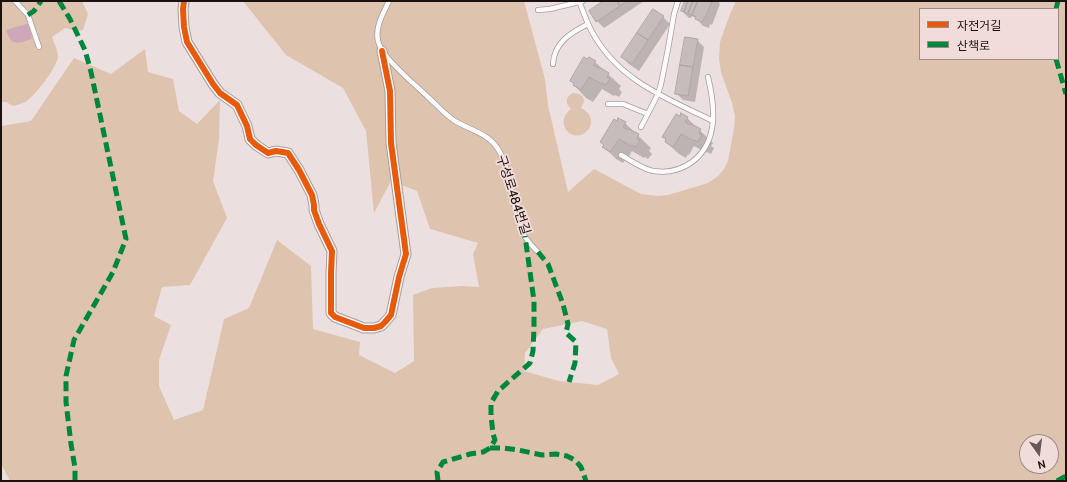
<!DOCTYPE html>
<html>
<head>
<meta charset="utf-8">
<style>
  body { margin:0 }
  #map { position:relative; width:1067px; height:482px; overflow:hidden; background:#ebe0df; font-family:Cabin,"Noto Sans KR",sans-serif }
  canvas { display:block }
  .frame { position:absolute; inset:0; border:2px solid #1a1211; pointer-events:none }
  .legend { position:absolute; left:919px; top:8px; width:140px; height:52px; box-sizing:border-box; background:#f1dcd9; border:1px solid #9b8b89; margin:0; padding:5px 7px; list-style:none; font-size:12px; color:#1a1211 }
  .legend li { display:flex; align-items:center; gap:8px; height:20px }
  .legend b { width:20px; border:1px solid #9b8b89 }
  .north { position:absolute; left:1019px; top:434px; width:40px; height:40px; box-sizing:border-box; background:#f1dcd9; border:1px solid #9b8b89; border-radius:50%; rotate:166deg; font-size:11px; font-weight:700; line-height:16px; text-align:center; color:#1a1211 }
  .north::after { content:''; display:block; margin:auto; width:14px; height:18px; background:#635a59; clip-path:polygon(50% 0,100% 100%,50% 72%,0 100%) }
</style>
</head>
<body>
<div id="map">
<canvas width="1067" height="482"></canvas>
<div class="frame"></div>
<ul class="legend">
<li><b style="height:5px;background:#e8590c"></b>자전거길</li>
<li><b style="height:5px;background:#00873e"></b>산책로</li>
</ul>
<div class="north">N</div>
</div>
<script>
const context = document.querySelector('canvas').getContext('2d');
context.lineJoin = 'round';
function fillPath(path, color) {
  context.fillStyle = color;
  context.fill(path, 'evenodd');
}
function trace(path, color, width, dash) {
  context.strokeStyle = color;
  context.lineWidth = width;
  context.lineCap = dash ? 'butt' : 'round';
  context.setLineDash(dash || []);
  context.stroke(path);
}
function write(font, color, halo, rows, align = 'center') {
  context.font = font + ' Cabin,"Noto Sans KR",sans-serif';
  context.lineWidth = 3.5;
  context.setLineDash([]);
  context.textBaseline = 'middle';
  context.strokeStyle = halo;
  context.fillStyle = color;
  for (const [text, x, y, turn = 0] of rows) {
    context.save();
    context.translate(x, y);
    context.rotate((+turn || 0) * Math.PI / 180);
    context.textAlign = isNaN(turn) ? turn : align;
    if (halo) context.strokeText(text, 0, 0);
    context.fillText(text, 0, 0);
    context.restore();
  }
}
const green = new Path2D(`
  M 1,1 L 82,1 L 88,14 L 83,30 L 76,31 L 65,28 L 52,37 C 54,43 58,51 58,57 C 56,69 35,96 25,102 C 21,104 17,105 13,106 L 6,102 L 1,102 Z
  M 243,1 L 524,1 L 545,79 L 548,105 L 568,192 L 594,169 L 641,194 L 657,196 L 668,195 L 708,183 L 718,176 L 724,169 L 728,161 L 734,128 L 735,116 L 732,103 L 721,72 L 719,59 L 720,42 L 730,14 L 736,1 L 1066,1 L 1066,481 L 10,481 L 1,464 L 1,126 L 31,121 L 74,58 L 111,74 L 145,49 L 148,72 L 173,79 L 179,111 L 197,124 L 220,100 L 219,140 L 213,181 L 227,218 L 190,285 L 162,287 L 154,316 L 171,325 L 159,360 L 159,386 L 174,420 L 203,410 L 224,319 L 249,308 L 277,240 L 311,266 L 313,329 L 360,342 L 359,355 L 395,373 L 414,361 L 413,295 L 432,288 L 462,286 L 479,287 L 473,254 L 478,243 L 430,229 L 417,191 L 391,181 L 374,213 L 366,131 L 343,88 L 286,55 ZM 920,9 L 1058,9 L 1058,59 L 920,59 ZM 582,321 L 607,329 L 611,358 L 619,374 L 598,385 L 559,381 L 524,371 L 525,353 L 543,329 ZM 1027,442 L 1051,442 L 1051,466 L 1027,466 Z
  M 573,93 C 580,93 584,96 584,102 L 581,108 C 587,111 592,116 591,123 C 591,126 589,129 587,131 C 574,145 552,124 571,109 C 565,104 565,97 573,93 Z`);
const water = new Path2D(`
  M 26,24 L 29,25 L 32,39 C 26,41 15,46 10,39 C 8,37 7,32 6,30 Z`);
const shadow = new Path2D(`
  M 605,1 L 644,1 L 604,28 L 597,21 Z
  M 686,1 L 720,1 L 719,3 L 720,4 L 712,25 L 710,24 L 709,28 L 703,26 L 696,18 L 692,16 L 691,18 L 689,18 L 682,11 Z
  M 663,17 L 670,24 L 639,71 L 629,64 L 622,57 Z
  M 697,40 L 704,47 L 695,102 L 683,100 L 676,93 Z
  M 595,62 L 621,86 L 619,89 L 622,92 L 619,97 L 615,95 L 614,96 L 602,89 L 593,102 L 586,98 L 574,85 L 575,84 L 571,80 Z
  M 687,118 L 713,143 L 711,146 L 714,148 L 711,154 L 707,152 L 707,153 L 694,146 L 689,155 L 688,154 L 686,158 L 679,154 L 666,142 L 667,140 L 664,137 Z
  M 617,122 L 625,123 L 651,148 L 649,151 L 652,154 L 648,159 L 645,157 L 644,158 L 632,151 L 627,160 L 626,159 L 623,163 L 616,159 L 604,147 Z`);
const building = new Path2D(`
  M 603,1 L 617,1 L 620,6 L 596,22 L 589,11 Z
  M 617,1 L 627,1 L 620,6 Z
  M 685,1 L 688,1 L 684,12 L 681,11 Z
  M 688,1 L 693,1 L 688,14 L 684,12 Z
  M 693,1 L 698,1 L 692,15 L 688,14 Z
  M 698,1 L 712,1 L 705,18 L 704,18 L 702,22 L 695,19 L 696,17 L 692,15 Z
  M 653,9 L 664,16 L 648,40 L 637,33 Z
  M 637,33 L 648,40 L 632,64 L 621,57 Z
  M 685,37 L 698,39 L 693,67 L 680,65 Z
  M 584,57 L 587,59 L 589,57 L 596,61 L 593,65 L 598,68 L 599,67 L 609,73 L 607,77 L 610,79 L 606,85 L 602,83 L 602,84 L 589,77 L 581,90 L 573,85 L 574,83 L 570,81 Z
  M 680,65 L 693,67 L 688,96 L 675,94 Z
  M 681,113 L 688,117 L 685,122 L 690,125 L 691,124 L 701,129 L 699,133 L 702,135 L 698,142 L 694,140 L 694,141 L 681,134 L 673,147 L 665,142 L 666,139 L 662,137 L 676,114 L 680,116 Z
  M 618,118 L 626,122 L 623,127 L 628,130 L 629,129 L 639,134 L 637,139 L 640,140 L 636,147 L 632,145 L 631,146 L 619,139 L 610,152 L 602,147 L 604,145 L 600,142 L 614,119 L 617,121 Z`);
const lane = new Path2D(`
  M 15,1 L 28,15 L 39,47
  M 389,1 C 383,14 375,26 378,41 C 379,45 381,49 383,52 C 396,69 413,83 428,97 C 437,105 445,115 455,121 C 470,130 488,133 498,149 C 514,175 510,208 524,235 C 527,241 533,247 538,252
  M 579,1 C 583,11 586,20 591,30 C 617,80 666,98 713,121
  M 538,10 L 550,9 L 583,1
  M 553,64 C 554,43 570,33 588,24
  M 608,104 L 623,104 L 648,114
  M 641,127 L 658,94 L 661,84 L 668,49 L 674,14 L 678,1
  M 621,155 C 630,160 644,170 654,171 C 667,173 681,170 692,162 C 719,142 715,106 708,77`);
const street = new Path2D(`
  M 184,1 L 183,9 L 184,27 L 187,42 L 213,84 L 220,93 L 237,105 L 247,126 L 250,139 L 256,145 L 268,153 L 276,151 L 288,153 L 299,170 L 312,195 L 314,205 L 314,210 L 319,224 L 332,251 L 331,273 L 331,313 L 335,317 L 364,328 L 374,328 L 381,326 L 385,322 L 391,315 L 399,277 L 406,254 L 391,143 L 390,91 L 382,51`);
const quiet = new Path2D(`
  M 59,1 L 70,19 L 85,50 L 91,72 L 126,239 L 113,272 L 74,340 L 66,376 L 66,402 L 71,444 L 75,468 L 75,481
  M 1056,9 L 1058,1
  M 28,15 L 34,11 L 41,1
  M 1056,59 L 1066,94
  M 538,252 L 548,264 L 563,304 L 568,324 L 566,333 L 576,342 L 575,363 L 569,382
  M 490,448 L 503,448 L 518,450 L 542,455 L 556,454 L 567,456 L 575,460 L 581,467 L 586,481
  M 438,481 L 437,472 L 443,462 L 470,454 L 483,452 L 490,448 L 495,440 L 493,434 L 491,415 L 491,403 L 498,391 L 530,363 L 533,351 L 534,327 L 534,301 L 525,236
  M 1057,481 L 1066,476`);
const cycleway = new Path2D(`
  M 184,1 L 183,9 L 184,27 L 187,42 L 213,84 L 220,93 L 237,105 L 247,126 L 250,139 L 256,145 L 268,153 L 276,151 L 288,153 L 299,170 L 312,195 L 314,205 L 314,210 L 319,224 L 332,251 L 331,273 L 331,313 L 335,317 L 364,328 L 374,328 L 381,326 L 385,322 L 391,315 L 399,277 L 406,254 L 391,143 L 390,91 L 382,51`);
const streetNames = [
  ["구성로484번길",513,195,72]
];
fillPath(green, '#dec4af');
fillPath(water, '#d0a6b9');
fillPath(shadow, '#0003');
fillPath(building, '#c6bdbb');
trace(building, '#aea7a5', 1);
trace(lane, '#a69d9c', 6);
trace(street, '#a69d9c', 11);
trace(lane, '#fcfafa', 4.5);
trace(street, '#fcfafa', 9);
trace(quiet, '#00873e', 5, [10, 5]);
trace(cycleway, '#e8590c', 6);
write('13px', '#1a1211', '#f1dcd9', streetNames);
</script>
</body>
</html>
